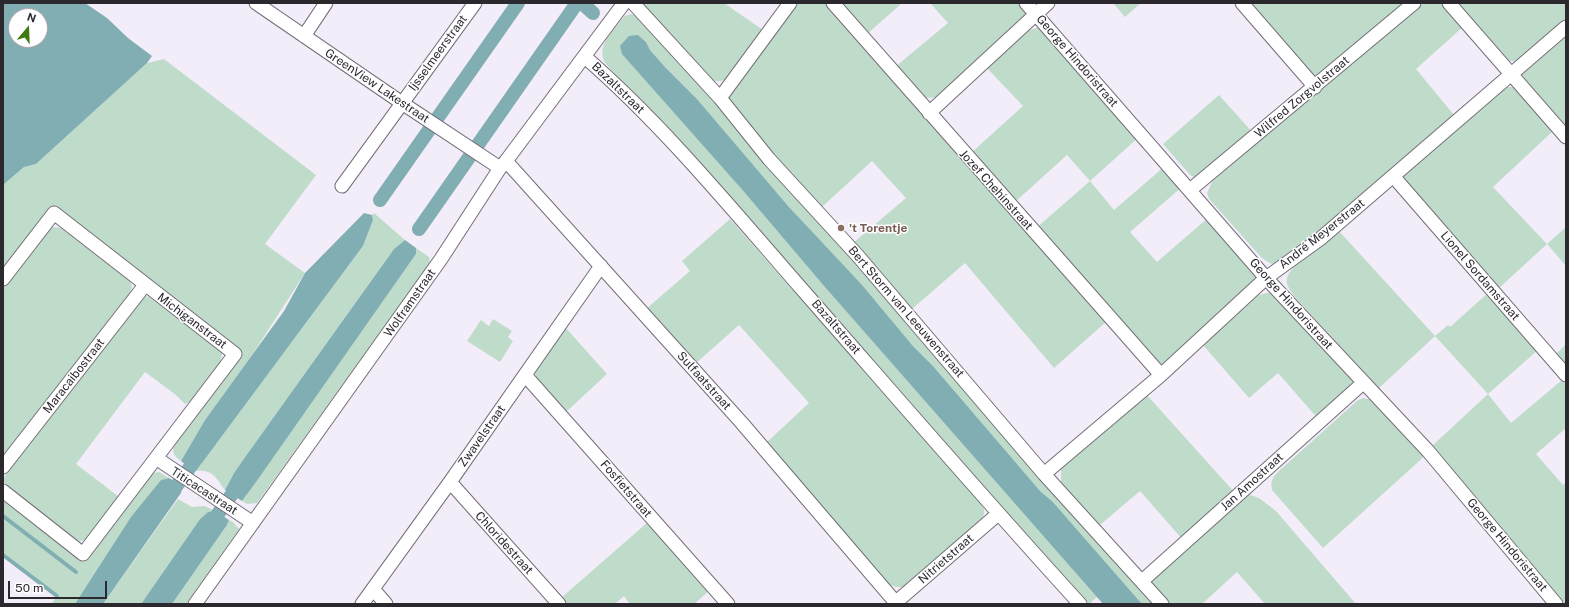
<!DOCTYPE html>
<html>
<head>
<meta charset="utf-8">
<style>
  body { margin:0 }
  #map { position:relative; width:1569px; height:607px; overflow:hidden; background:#f3edf9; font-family:"Public Sans",sans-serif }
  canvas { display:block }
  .frame { position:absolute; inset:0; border:4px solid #2c292e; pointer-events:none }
  .north { position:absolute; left:8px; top:8px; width:40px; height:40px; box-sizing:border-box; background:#fefdff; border:1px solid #aaa8ab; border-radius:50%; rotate:19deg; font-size:11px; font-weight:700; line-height:16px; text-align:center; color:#2c292e }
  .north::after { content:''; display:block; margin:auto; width:14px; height:18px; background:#3f7910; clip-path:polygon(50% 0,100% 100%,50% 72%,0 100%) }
  .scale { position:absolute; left:8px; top:581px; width:99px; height:18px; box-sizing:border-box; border:2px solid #2c292e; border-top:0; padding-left:5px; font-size:12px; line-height:14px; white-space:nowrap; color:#2c292e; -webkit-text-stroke:3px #fefdff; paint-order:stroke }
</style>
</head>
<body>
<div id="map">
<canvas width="1569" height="607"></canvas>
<div class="frame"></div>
<div class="north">N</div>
<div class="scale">50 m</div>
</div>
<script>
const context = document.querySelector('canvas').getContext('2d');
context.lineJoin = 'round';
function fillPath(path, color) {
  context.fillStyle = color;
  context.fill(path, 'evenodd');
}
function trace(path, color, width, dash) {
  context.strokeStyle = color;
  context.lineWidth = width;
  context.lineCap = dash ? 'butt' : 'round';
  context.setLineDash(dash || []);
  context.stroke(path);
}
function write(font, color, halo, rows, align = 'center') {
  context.font = font + ' "Public Sans",sans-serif';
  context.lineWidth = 3;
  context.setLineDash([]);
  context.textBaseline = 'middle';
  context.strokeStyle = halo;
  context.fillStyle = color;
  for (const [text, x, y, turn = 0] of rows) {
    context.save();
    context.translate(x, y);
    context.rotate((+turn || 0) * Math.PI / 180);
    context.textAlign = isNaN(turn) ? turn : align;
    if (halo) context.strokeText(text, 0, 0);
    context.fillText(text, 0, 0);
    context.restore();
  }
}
const green = new Path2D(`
  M 640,3 L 724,3 L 763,30 L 730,77 C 724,81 720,82 712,81 Z
  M 795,3 L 830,3 L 1107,321 L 1054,368 L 965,263 L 912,309 L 853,243 L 906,198 L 872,161 L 822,207 L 756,137 L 729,102 L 727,95 Z
  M 843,3 L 902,3 L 866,35 L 841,5 Z
  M 930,3 L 1023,3 L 1027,11 L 1026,18 L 940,95 C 918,106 908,83 895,67 L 948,23 Z
  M 1113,3 L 1141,3 L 1125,17 Z
  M 1247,3 L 1406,3 L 1318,75 L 1313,75 Z
  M 1421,3 L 1442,3 L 1463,27 L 1416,69 L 1454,115 L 1283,264 C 1273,266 1268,263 1261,257 L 1209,199 L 1207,193 L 1213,180 Z
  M 1455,3 L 1566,3 L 1566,21 L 1520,60 C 1514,62 1510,62 1504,58 Z
  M 631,14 L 641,17 L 758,153 L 1155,604 L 1142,604 L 1052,501 L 1041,492 L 933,366 L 912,345 L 789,207 L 697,99 L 665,67 L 650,50 L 646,42 L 638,35 L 739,186 L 824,286 L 1097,597 L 1089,604 L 1086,604 L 706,174 L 605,63 C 596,46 612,33 622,19 L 625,16 Z
  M 1037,28 L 1045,30 L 1140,136 L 1090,181 L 1114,210 L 1165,166 L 1183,186 L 1130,232 L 1157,262 L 1209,217 L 1259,280 L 1165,364 L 1157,363 L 1035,229 L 1090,181 L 1067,155 L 1015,202 L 971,153 L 1023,106 L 986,67 L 1029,30 Z
  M 1566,33 L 1566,129 L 1522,79 L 1521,73 Z
  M 164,59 L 316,175 L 265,244 L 305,273 L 250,358 L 205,420 L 181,461 C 174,456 172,453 174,445 L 243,353 L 53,206 L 3,266 L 3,185 L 24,167 L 36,164 L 147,63 Z
  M 1507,87 L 1514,87 L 1518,90 L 1552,132 L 1493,187 L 1547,244 L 1566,227 L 1566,266 L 1547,244 L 1498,289 L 1403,181 L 1402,176 L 1499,90 Z
  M 1219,95 L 1254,134 L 1197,179 L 1190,175 L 1163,144 Z
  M 374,213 L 405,240 L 394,249 L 243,460 L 234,473 L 225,490 C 214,475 213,469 193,471 L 202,463 L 363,246 L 373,220 L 372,215 Z
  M 730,219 L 978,499 C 985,509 986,511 981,523 L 906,587 C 898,588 893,587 887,583 L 766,443 L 809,403 L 739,325 L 695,364 L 646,309 L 690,271 L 682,261 Z
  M 53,227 L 61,228 L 130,281 L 132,287 L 130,293 L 3,459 L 3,288 L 47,230 Z
  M 1338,230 L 1435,336 L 1448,325 L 1450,327 L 1488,293 L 1538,350 L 1488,394 L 1511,423 L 1562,380 L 1566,384 L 1566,428 L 1536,454 L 1563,485 L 1566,483 L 1566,604 L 1563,604 L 1452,473 L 1432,446 L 1488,394 L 1435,336 L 1379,388 L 1294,296 C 1286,284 1283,280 1293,268 Z
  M 416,248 L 429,257 L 430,263 L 257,503 L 247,504 L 242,501 L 416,254 Z
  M 1267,293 L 1275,293 L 1356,379 L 1357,385 L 1320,421 L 1278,373 L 1249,398 L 1203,345 L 1259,295 Z
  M 145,296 L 149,297 L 219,350 L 222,353 L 221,361 L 192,401 L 185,404 L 176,395 L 145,372 L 76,464 L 118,496 L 87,539 L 81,541 L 75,540 L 5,484 L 3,479 L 6,474 L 140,300 Z
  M 493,319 L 512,331 L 508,337 L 513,341 L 500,362 L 467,341 L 481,320 L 489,326 Z
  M 565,327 L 607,374 L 566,412 L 536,378 L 535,369 Z
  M 1566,344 L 1566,368 L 1555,355 Z
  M 1146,394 L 1236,494 L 1183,540 L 1140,491 L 1100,525 L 1061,482 L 1061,469 L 1065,463 Z
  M 1363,398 L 1377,401 L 1427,454 L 1323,548 L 1272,490 C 1270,481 1273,476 1280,470 L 1358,400 Z
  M 159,472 L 169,478 L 161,480 L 75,604 L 51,604 L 57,596 L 3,555 L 3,500 L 83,562 L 153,473 Z
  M 1247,494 L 1259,498 L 1276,511 L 1356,604 L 1265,604 L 1237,572 L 1202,604 L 1167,604 L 1151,585 L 1151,580 Z
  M 178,499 L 192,507 L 205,506 L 215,511 L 208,512 L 200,519 L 141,604 L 103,604 Z
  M 229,520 L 233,522 L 239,529 L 186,604 L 172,604 L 227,525 Z
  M 648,522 L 709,591 L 694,604 L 630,604 L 624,596 L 615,604 L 566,604 L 561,598 Z`);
const water = new Path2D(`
  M 3,3 L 85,3 L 107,18 L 128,38 L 152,56 L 147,63 L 36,164 L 24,167 L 3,185 ZM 16,16 L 40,16 L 40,40 L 16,40 Z
  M 638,35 L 646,42 L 650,50 L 665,67 L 697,99 L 789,207 L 862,285 L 912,345 L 933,366 L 1041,492 L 1052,501 L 1142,604 L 1103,604 L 824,286 L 739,186 L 622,54 L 620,46 L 629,36 Z
  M 364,213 L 372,215 L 373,220 L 363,246 L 202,463 L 193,471 L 181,461 L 205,420 L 284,311 L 305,273 Z
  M 405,240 L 416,248 L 416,254 L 256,482 L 242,501 L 225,490 L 234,473 L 243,460 L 394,249 Z
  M 169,478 L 182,486 L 181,493 L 103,604 L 75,604 L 131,517 L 161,480 Z
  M 215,511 L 229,520 L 227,525 L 172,604 L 141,604 L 200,519 L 208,512 Z`);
const stream = new Path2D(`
  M 3,516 L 76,572
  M 3,555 L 57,596`);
const canal = new Path2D(`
  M 582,3 L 593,13
  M 380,200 L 518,3
  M 419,229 L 577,3
  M 167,499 L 201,452
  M 208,528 L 242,480`);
const street = new Path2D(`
  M 256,3 L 402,103 L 500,168
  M 633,3 L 720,98 L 769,159 L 858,256 L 1044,474 L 1162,604
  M 833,3 L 1161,375
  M 1026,3 L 1266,278 L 1428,451 L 1556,604
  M 1242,3 L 1315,87
  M 1449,3 L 1566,137
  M 304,36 L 326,3
  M 585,57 C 664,126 731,208 800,287 C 893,393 985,500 1080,604
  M 720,98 L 790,3
  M 929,113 L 1048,3
  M 506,161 L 741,422 L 897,604
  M 1393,176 L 1566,375
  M 342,186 L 475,3
  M 1190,190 L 1414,3
  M 3,279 L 54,213 L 235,354 L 83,554 L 3,491
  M 525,375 L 728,604
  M 156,458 L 253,523
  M 3,467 L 145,285
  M 1044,474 L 1161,375 L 1266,278 L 1320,239 L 1566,27
  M 450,482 L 559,604
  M 1142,581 L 1363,383
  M 373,589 L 386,604
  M 195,604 L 441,259 L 500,168 L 506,161 L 624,3
  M 362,604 L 450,482 L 601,266
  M 894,604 L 998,514`);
const markers = [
  [841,228,4,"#8d6e63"]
];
const streetNames = [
  ["Ijsselmeerstraat",438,53,-54],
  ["George Hindoristraat",1077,61,49],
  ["GreenView Lakestraat",377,86,34],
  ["Bazaltstraat",618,88,44],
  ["Wilfred Zorgvolstraat",1302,97,-40],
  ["Jozef Chehinstraat",996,190,48],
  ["André Meyerstraat",1322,234,-38],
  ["Lionel Sordamstraat",1480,276,49],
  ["Wolframstraat",410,303,-55],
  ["George Hindoristraat",1291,304,48],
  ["Bert Storm van Leeuwenstraat",906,312,49],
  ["Michiganstraat",192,321,37],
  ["Bazaltstraat",836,327,49],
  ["Maracaibostraat",74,376,-52],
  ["Sulfaatstraat",704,381,48],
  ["Zwavelstraat",482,436,-55],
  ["Jan Amostraat",1252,482,-42],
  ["Fosfietstraat",626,489,49],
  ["Titicacastraat",204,491,33],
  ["Chloridestraat",504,543,48],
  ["George Hindoristraat",1507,545,50],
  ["Nitrietstraat",946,559,-41]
];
const educationNames = [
  ["'t Torentje",849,228]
];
fillPath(green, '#bfdcca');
fillPath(water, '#81aeb2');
trace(stream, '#81aeb2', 4);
trace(canal, '#81aeb2', 14);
trace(street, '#746e79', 15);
trace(street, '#fff', 13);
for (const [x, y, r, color] of markers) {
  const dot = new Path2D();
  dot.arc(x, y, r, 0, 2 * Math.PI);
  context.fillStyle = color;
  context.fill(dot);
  trace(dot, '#fefdff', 1.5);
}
write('12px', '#2c292e', '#fefdff', streetNames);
write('bold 12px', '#785e54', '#fefdff', educationNames, 'left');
</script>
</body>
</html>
